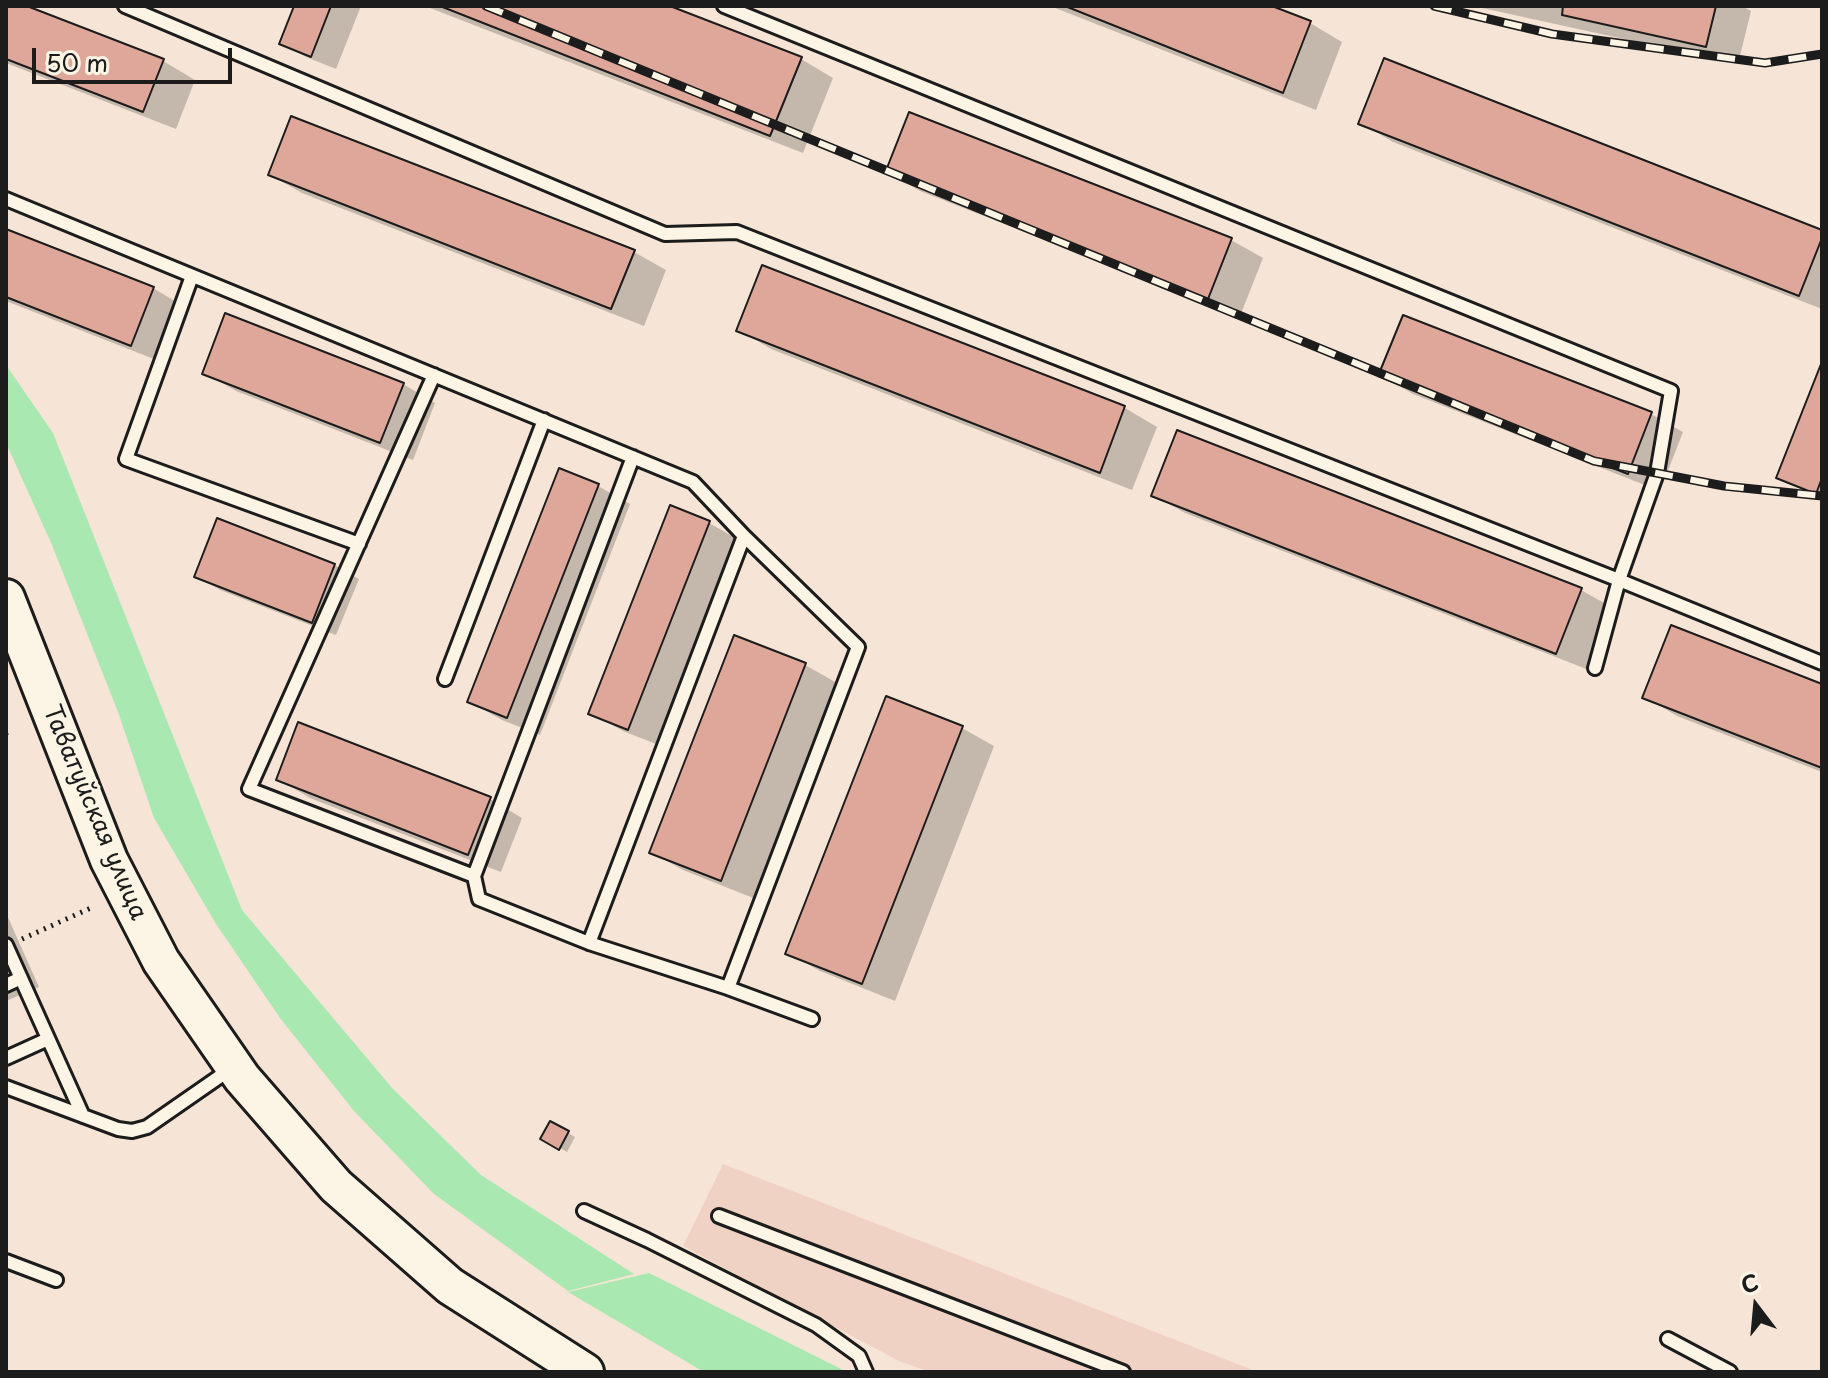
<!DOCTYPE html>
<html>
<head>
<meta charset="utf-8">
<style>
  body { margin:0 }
  #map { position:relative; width:1828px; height:1378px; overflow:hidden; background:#f6e5d6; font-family:"Playpen Sans",sans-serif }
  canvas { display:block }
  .frame { position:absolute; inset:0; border:8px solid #1c1c1c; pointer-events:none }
  .north { position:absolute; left:1716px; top:1266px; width:80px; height:80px; -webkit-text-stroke:6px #fcf5e5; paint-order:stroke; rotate:344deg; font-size:22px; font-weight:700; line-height:32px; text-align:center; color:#1c1c1c }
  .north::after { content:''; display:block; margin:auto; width:28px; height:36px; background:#1c1c1c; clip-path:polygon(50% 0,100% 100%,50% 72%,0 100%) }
  .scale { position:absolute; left:32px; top:48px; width:200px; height:36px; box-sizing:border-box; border:4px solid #1c1c1c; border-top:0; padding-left:10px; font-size:24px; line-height:28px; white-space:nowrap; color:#1c1c1c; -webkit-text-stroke:6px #fcf5e5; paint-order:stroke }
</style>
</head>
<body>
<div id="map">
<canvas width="1828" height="1378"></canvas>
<div class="frame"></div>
<div class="north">С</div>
<div class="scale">50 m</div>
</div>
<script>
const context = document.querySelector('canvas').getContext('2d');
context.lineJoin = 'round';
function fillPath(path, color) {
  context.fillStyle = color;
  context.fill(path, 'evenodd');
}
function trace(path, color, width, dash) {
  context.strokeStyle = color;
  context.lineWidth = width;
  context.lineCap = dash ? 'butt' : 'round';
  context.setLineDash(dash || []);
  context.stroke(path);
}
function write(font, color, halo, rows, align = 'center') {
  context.font = font + ' "Playpen Sans",sans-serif';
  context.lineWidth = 6;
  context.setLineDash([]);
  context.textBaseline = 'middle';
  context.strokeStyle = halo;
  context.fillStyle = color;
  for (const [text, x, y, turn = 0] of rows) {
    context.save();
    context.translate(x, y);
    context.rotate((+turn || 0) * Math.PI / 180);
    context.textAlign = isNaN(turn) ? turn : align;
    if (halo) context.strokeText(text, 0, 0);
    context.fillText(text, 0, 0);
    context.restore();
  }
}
const built = new Path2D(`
  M 723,1164 L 1258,1372 L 930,1372 L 899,1361 L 683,1246 Z`);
const green = new Path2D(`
  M 6,365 L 53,433 L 242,910 L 393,1089 L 481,1175 L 634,1274 L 568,1291 L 434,1194 L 354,1111 L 280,1018 L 216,924 L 154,818 L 118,712 L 52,545 L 6,443 Z
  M 649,1273 L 847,1372 L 704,1372 L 568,1292 Z`);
const shadow = new Path2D(`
  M 6,6 L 22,6 L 163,61 L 195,80 L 176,129 L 6,63 Z
  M 296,6 L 361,6 L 336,69 L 306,57 L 281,43 Z
  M 425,6 L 665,6 L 801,59 L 833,78 L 803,153 Z
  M 1050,6 L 1267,6 L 1310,23 L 1342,42 L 1316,110 Z
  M 1473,6 L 1742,6 L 1751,11 L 1738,64 Z
  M 1361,123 L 1822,232 L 1822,309 L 1393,142 Z
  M 888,172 L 1231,240 L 1263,258 L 1240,316 L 920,191 Z
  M 270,175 L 634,252 L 666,270 L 644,326 L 302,193 Z
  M 6,231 L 153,288 L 185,307 L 164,363 L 6,301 Z
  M 764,267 L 1125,408 L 1157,427 L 1132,490 L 771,349 L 739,330 Z
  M 1822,365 L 1822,499 L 1778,477 Z
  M 204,373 L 403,384 L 435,403 L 413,460 L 236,391 Z
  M 1381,376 L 1651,414 L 1683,432 L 1660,491 L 1413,394 Z
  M 598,486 L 630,504 L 540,735 L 502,720 L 470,702 Z
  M 1153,495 L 1581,590 L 1613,608 L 1589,670 L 1185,513 Z
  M 709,523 L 741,541 L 661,746 L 623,731 L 591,713 Z
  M 334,565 L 359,579 L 336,635 L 220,590 L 196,576 Z
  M 805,665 L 837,683 L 753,898 L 683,870 L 651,852 Z
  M 1822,686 L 1822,772 L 1677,716 L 1645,697 Z
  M 887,699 L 962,728 L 994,746 L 895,1001 L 820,971 L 788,953 Z
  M 278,779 L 490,799 L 522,818 L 501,872 L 310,798 Z
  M 6,913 L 39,987 L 6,1001 Z
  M 551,1124 L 575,1137 L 567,1152 L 543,1138 Z`);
const building = new Path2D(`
  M 6,6 L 27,6 L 164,59 L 143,112 L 6,59 Z
  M 294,6 L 331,6 L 311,57 L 279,44 Z
  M 440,6 L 670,6 L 802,57 L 770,136 Z
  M 1065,6 L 1272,6 L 1311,21 L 1283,93 Z
  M 1563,6 L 1716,6 L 1706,47 L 1562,15 Z
  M 1384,58 L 1822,230 L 1822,238 L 1799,296 L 1358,124 Z
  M 909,112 L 1232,238 L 1208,299 L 885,173 Z
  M 291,116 L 635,250 L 611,309 L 268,175 Z
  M 6,229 L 154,287 L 131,346 L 6,297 Z
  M 762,265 L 1125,406 L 1100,473 L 736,331 Z
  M 225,313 L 404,383 L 380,443 L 202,374 Z
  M 1403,315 L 1652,412 L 1628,474 L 1378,376 Z
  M 1821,364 L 1822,478 L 1816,494 L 1776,478 Z
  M 1177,430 L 1582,588 L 1556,654 L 1151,496 Z
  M 559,468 L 599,484 L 507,718 L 467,702 Z
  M 670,505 L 710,521 L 628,730 L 588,714 Z
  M 217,518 L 335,564 L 312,623 L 194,577 Z
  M 1671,625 L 1822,684 L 1822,768 L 1642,698 Z
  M 734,635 L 806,663 L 721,881 L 649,853 Z
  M 886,696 L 963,726 L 862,984 L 785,954 Z
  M 298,722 L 491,797 L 468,855 L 276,780 Z
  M 550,1121 L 569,1131 L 559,1150 L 540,1139 Z`);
const path = new Path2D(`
  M 6,733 L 13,730
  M 22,939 L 93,907`);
const lane = new Path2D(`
  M 125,6 L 665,234 L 737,232 L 1619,580 L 1822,663
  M 724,6 L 1671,391 L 1657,473 L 1619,580 L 1595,668
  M 6,199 L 693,482 L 744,536 L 858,647 L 728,988
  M 192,276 L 126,459 L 359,544
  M 434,375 L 249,789 L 474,876 L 479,899 L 589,943 L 728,988 L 812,1019
  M 445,679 L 544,420
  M 474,876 L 633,457
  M 589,943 L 744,536
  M 6,945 L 83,1116
  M 6,985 L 21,978
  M 6,1058 L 48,1039
  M 6,1087 L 118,1129 L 132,1131 L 147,1127 L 232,1068
  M 584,1211 L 647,1240 L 816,1325 L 859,1356 L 866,1372
  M 719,1216 L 1123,1372
  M 6,1261 L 56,1280
  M 1668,1339 L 1730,1372`);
const primary = new Path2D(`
  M 6,598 L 109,860 L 161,961 L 242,1078 L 336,1186 L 450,1286 L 585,1372`);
const rail = new Path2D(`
  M 486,6 L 1594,461 L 1724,486 L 1822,496
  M 1434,6 L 1552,34 L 1765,63 L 1822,54`);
const streetNames = [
  ["Таватуйская улица",94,813,67]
];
fillPath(built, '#efd2c4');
fillPath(green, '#a9e8b0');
fillPath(shadow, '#0003');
fillPath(building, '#dfa799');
trace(building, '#1c1c1c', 2);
trace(lane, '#1c1c1c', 18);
trace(primary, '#1c1c1c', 42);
trace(path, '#1c1c1c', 5, [2, 6]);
trace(lane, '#fcf5e5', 12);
trace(primary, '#fcf5e5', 36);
trace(rail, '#1c1c1c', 9);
trace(rail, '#fcf5e5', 6, [18]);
write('24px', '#1c1c1c', '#fcf5e5', streetNames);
</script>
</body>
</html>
